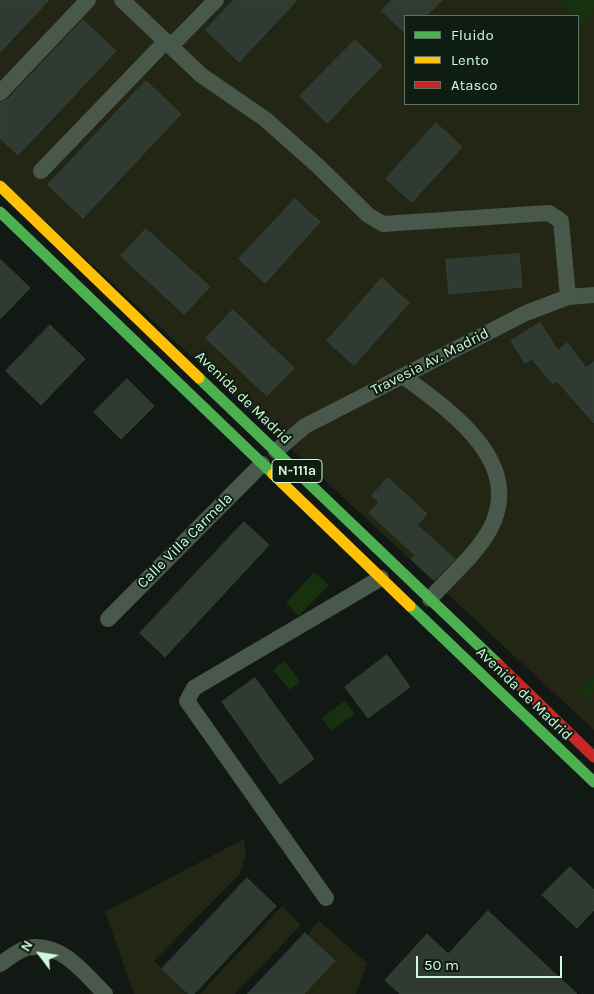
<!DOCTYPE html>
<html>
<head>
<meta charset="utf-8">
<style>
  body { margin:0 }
  #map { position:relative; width:594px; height:994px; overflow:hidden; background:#121813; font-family:Karla,sans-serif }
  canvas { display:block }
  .legend { position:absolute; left:404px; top:15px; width:175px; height:90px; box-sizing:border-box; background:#0e1c12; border:1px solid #5c7462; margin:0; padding:6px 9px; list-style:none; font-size:15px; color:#d0f8d9 }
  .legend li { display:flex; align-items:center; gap:10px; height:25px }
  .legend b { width:25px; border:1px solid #5c7462 }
  .north { position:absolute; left:15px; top:929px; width:50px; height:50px; -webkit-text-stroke:4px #0e1c12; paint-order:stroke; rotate:301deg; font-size:14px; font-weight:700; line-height:20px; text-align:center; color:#d0f8d9 }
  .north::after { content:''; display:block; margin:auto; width:18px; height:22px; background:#d0f8d9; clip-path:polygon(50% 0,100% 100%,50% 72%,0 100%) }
  .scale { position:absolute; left:416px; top:956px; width:146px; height:22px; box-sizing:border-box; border:2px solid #d0f8d9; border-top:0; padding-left:6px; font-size:15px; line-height:18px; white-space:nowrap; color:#d0f8d9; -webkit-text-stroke:4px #0e1c12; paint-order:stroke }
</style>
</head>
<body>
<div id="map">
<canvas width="594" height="994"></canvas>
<ul class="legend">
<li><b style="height:6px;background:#4caf50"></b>Fluido</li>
<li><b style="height:6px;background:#ffc107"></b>Lento</li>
<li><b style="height:6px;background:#c62828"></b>Atasco</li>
</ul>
<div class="north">N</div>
<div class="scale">50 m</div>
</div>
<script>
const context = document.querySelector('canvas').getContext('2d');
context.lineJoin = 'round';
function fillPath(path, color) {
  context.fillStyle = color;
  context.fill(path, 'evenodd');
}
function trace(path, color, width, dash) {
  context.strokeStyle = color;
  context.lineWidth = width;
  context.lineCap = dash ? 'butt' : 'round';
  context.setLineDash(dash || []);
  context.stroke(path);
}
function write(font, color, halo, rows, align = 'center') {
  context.font = font + ' Karla,sans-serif';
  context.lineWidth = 4;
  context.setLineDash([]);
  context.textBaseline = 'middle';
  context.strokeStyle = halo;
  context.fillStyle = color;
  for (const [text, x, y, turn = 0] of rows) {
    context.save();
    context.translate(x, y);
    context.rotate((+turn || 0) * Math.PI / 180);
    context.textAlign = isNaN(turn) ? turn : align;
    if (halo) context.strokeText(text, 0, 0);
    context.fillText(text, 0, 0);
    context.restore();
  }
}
const green = new Path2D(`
  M 0,0 L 594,0 L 594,730 L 0,179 ZM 405,16 L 578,16 L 578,104 L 405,104 Z
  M 244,839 L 246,856 L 239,875 L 154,961 L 189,994 L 134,994 L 105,912 Z
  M 282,906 L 301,925 L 235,994 L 200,994 Z
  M 318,920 L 367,963 L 356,994 L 304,994 L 335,961 L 308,936 Z`);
const water = new Path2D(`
  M 562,0 L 594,0 L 594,13 L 582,26 L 578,22 L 578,16 L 572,16 L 558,3 Z
  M 314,572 L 329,585 L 299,616 L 286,603 Z
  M 284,661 L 300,681 L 290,690 L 273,670 Z
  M 594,676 L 594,692 L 586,701 L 577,692 Z
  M 345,701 L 355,714 L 331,731 L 322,718 Z`);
const building = new Path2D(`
  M 0,0 L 49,0 L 0,52 Z
  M 234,0 L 297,0 L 239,62 L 206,30 Z
  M 392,0 L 442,0 L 426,16 L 405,16 L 405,33 L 382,11 Z
  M 83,20 L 116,51 L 18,155 L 0,138 L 0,103 L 7,100 Z
  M 355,40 L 382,66 L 327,123 L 300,96 Z
  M 146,81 L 181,114 L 83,218 L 48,185 Z
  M 436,123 L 462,147 L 412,202 L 386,179 Z
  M 295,199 L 320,222 L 265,283 L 239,259 Z
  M 146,229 L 210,287 L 184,314 L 121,256 Z
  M 519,254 L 522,287 L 449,294 L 446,260 Z
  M 0,259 L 30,288 L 0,319 Z
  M 382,278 L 409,303 L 354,365 L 327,341 Z
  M 233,310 L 294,368 L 267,396 L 206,338 Z
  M 540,323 L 558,351 L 567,343 L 586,368 L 594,362 L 594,423 L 557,381 L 553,384 L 532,359 L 525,363 L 511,341 Z
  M 50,325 L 85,359 L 41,405 L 6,371 Z
  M 127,379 L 154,406 L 121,439 L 94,412 Z
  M 388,478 L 427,514 L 417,525 L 455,559 L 434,580 L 411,559 L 415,555 L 369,513 L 379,502 L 372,496 Z
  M 244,522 L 269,545 L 165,657 L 140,633 Z
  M 387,655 L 410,687 L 368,718 L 345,687 Z
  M 255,678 L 314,759 L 280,784 L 222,702 Z
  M 570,867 L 594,890 L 594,910 L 577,928 L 542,895 Z
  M 247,878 L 276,906 L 194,994 L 189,994 L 162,969 Z
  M 488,911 L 577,994 L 400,994 L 385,980 L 427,934 L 448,954 Z
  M 305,933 L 335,961 L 304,994 L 248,994 Z`);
const street = new Path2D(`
  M 122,0 L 201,75 L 265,119 L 318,166 L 368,215 L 383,224 L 549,213 L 561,221 L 568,297
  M 171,46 L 216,0
  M 0,93 L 88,0
  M 41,171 L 166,41
  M 403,376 C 449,410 526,462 490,529 C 476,555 449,577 430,599
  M 276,451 L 305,426 L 526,313 L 568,297 L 594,295
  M 108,619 L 262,464
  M 326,898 L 187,701 L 194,688 L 381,578
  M 0,964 C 8,959 18,950 27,948 C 61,941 84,973 105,994`);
const fast = new Path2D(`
  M 0,212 L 273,474
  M 199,378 L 499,665
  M 410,606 L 594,782`);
const slow = new Path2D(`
  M 0,186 L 199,378
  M 273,474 L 410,606`);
const jam = new Path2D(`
  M 499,665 L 594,757`);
const shields = [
  [297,471,50]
];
const shieldNames = [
  ["N-111a",297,471]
];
const streetNames = [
  ["Travesia Av. Madrid",430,362,-27],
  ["Avenida de Madrid",243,398,44],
  ["Calle Villa Carmela",185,541,-45],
  ["Avenida de Madrid",524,694,44]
];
fillPath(green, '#232614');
fillPath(water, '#17310f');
fillPath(building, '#2f3b32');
trace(building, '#344238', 1);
trace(street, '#48584a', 16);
trace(fast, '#4caf50', 11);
trace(slow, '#ffc107', 11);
trace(jam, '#c62828', 11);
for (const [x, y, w] of shields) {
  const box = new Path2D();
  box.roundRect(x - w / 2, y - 11.5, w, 23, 4);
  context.fillStyle = '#0e1c12';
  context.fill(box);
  trace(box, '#d0f8d9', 1);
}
write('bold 14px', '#d0f8d9', null, shieldNames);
write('15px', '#d0f8d9', '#0e1c12', streetNames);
</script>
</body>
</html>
